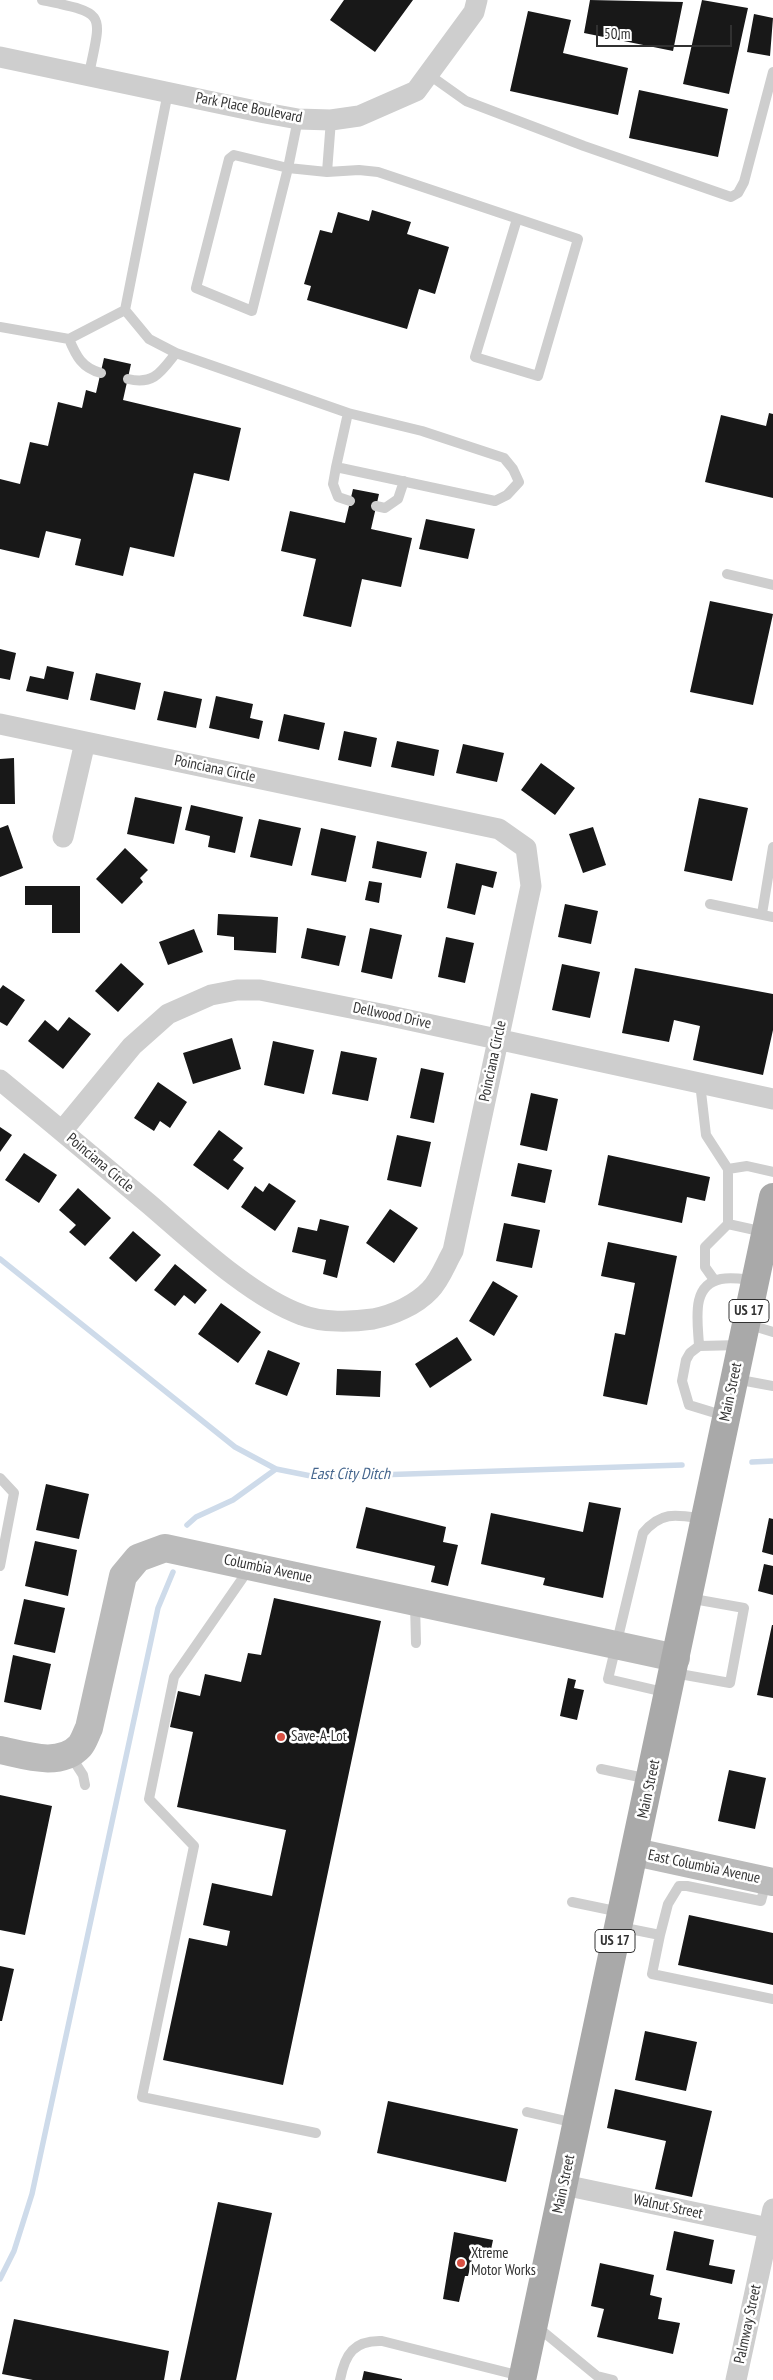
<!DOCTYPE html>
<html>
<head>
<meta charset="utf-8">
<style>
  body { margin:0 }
  #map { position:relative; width:773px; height:2380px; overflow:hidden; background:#fff; font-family:"PT Sans Narrow",sans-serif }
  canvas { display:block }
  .scale { position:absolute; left:596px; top:25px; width:136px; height:22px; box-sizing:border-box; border:2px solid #313131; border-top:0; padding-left:6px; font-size:15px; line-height:18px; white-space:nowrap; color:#313131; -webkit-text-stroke:4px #fff; paint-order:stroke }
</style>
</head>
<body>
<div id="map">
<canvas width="773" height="2380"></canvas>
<div class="scale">50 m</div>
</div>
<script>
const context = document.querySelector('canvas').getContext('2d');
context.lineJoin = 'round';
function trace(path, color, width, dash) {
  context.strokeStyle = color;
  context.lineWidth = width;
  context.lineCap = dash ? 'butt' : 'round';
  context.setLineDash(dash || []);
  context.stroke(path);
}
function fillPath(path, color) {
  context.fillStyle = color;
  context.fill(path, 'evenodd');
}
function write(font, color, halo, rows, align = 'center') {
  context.font = font + ' "PT Sans Narrow",sans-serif';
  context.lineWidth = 5;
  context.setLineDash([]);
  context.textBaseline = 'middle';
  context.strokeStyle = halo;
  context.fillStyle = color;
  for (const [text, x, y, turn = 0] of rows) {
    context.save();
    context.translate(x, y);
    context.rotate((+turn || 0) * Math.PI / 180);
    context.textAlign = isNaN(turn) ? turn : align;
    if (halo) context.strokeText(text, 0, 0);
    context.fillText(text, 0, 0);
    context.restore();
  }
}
const stream = new Path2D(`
  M 0,1259 L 235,1447 L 276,1469 L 316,1477 L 682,1465
  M 752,1462 L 773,1461
  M 187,1525 L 196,1517 L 233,1500 L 276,1469
  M 0,2279 L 14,2251 L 32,2194 L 158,1608 L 173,1572`);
const building = new Path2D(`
  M 344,0 L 413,0 L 375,52 L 330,20 Z
  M 590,0 L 683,2 L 673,51 L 584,33 Z
  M 702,0 L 748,8 L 729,94 L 683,84 Z
  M 528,11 L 571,20 L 563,53 L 628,68 L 618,115 L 510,91 Z
  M 754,14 L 773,18 L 770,56 L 747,52 Z
  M 639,90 L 728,109 L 718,157 L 629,138 Z
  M 372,210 L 411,222 L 407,234 L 449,247 L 435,294 L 419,289 L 407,329 L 307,300 L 311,286 L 304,284 L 320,230 L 332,233 L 338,212 L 369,221 Z
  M 104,358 L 131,364 L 123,400 L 241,428 L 229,481 L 194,473 L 174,557 L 130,547 L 123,576 L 75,565 L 81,539 L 46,531 L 39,558 L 0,549 L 0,479 L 20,484 L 30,442 L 48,446 L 58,402 L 82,408 L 86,390 L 96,393 Z
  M 769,413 L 773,414 L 773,498 L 705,482 L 721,415 L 766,426 Z
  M 353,489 L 379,494 L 371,529 L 412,538 L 401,587 L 362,579 L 351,627 L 303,616 L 316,559 L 281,551 L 290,511 L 345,523 Z
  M 426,519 L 475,529 L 468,559 L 419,549 Z
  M 710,601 L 773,614 L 753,705 L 690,692 Z
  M 0,649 L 16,653 L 10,680 L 0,678 Z
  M 47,666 L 74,672 L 68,700 L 26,691 L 30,676 L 44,679 Z
  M 96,673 L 141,683 L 135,710 L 90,700 Z
  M 164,691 L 202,699 L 196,728 L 157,720 Z
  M 216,696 L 253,704 L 250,718 L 263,721 L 259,739 L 209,728 Z
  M 284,714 L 325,723 L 319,750 L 278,741 Z
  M 344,731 L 377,738 L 371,767 L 338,760 Z
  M 397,741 L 439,750 L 434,776 L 391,767 Z
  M 463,744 L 504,753 L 497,782 L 456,773 Z
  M 14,758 L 15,804 L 0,804 L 0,759 Z
  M 541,763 L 575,788 L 555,815 L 521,790 Z
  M 135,797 L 182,807 L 174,844 L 127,834 Z
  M 699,798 L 748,808 L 732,881 L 684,871 Z
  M 191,805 L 243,817 L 235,853 L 208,847 L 210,836 L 185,830 Z
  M 259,819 L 301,828 L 292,866 L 250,857 Z
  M 8,825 L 23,868 L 0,877 L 0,828 Z
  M 593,827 L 606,865 L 583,873 L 569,834 Z
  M 321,828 L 356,836 L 346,882 L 311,875 Z
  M 377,841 L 427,852 L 421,878 L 372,868 Z
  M 125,848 L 148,870 L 140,878 L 143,882 L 122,904 L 96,879 Z
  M 456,863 L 497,872 L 493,888 L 482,885 L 475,915 L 447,908 Z
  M 369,881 L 382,883 L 379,903 L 365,900 Z
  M 25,886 L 80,886 L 80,933 L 52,933 L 52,905 L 25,905 Z
  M 565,904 L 598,911 L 591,944 L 558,937 Z
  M 218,914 L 278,917 L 276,953 L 234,950 L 234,937 L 217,935 Z
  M 307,928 L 346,936 L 339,966 L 301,958 Z
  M 370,928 L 402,935 L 392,979 L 361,972 Z
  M 194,929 L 203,952 L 168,965 L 159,942 Z
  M 446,937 L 474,943 L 465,983 L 438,977 Z
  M 121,963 L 144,984 L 118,1012 L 95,991 Z
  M 562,964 L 600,972 L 590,1018 L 552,1010 Z
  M 635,968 L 773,994 L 773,1030 L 763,1075 L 693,1060 L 700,1026 L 674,1020 L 669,1042 L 622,1033 Z
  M 3,985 L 25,1000 L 7,1026 L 0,1022 L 0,989 Z
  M 69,1017 L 91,1034 L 63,1069 L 28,1041 L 45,1020 L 58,1031 Z
  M 232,1038 L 241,1069 L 193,1084 L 183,1053 Z
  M 273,1041 L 314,1050 L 304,1094 L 264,1085 Z
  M 341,1051 L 377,1058 L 368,1101 L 332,1094 Z
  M 421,1068 L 444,1073 L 434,1123 L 410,1118 Z
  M 158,1082 L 187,1102 L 170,1128 L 160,1121 L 154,1131 L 134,1118 Z
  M 531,1093 L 558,1099 L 547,1151 L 520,1145 Z
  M 0,1127 L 12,1135 L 0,1152 Z
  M 219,1130 L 243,1148 L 233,1160 L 244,1168 L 228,1190 L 193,1165 Z
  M 397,1135 L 431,1142 L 421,1187 L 387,1180 Z
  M 24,1153 L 57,1175 L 39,1203 L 5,1180 Z
  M 608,1155 L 710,1177 L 705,1201 L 687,1197 L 682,1223 L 598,1205 Z
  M 518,1163 L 552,1170 L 545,1203 L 511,1196 Z
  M 269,1183 L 296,1201 L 275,1231 L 241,1207 L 255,1186 L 263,1192 Z
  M 78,1188 L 111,1218 L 85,1246 L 69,1232 L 76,1225 L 59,1210 Z
  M 390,1209 L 418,1228 L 394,1263 L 366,1243 Z
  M 320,1219 L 349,1226 L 337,1278 L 323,1274 L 326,1260 L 292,1252 L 298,1227 L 317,1231 Z
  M 504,1223 L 540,1230 L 532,1268 L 496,1261 Z
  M 133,1231 L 161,1255 L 136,1282 L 109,1258 Z
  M 608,1242 L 677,1256 L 647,1405 L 603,1396 L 615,1333 L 625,1335 L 635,1283 L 601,1276 Z
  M 175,1264 L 207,1290 L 195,1304 L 184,1295 L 175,1306 L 154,1290 Z
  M 493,1281 L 518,1296 L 494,1336 L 469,1321 Z
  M 221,1303 L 261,1332 L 238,1363 L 198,1334 Z
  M 457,1337 L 472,1360 L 430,1388 L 415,1364 Z
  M 268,1350 L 300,1363 L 287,1396 L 255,1384 Z
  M 337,1369 L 381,1371 L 380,1397 L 336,1395 Z
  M 46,1484 L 89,1494 L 79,1539 L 36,1530 Z
  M 589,1502 L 621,1508 L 603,1598 L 543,1585 L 545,1578 L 481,1564 L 491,1513 L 583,1532 Z
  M 366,1507 L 446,1527 L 443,1542 L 458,1545 L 448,1586 L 431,1582 L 435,1566 L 356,1548 Z
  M 769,1518 L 773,1519 L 773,1555 L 762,1552 Z
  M 35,1541 L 77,1550 L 68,1596 L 25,1586 Z
  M 764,1564 L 773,1566 L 773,1595 L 758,1591 Z
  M 274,1598 L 381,1621 L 283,2085 L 163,2060 L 189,1938 L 227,1946 L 230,1931 L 203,1925 L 212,1883 L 272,1896 L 286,1830 L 177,1807 L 193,1732 L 170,1727 L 178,1691 L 200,1696 L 205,1674 L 241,1682 L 248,1653 L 261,1655 Z
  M 24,1599 L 65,1608 L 55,1653 L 14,1644 Z
  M 772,1625 L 773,1625 L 773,1698 L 757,1695 Z
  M 13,1655 L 51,1664 L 41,1710 L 4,1702 Z
  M 568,1678 L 576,1680 L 574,1688 L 584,1690 L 577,1720 L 560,1716 Z
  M 729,1770 L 766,1778 L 755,1829 L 718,1821 Z
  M 0,1795 L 52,1806 L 25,1935 L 0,1930 Z
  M 689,1915 L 773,1933 L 773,1985 L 678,1965 Z
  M 0,1966 L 14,1969 L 2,2021 L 0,2021 Z
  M 645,2031 L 697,2042 L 686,2091 L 635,2080 Z
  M 615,2089 L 712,2111 L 692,2197 L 655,2189 L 666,2141 L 607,2128 Z
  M 388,2101 L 518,2129 L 506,2182 L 377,2153 Z
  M 218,2202 L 272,2213 L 236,2380 L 180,2380 Z
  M 674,2231 L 714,2240 L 709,2265 L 735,2270 L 732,2284 L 666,2270 Z
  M 454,2232 L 493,2240 L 489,2259 L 473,2256 L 468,2276 L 465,2276 L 459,2302 L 443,2299 Z
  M 600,2263 L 654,2275 L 650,2295 L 662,2298 L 658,2319 L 680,2323 L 673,2354 L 597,2337 L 604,2309 L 591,2306 Z
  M 14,2319 L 169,2351 L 164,2380 L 33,2380 L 2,2374 Z
  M 364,2371 L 402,2379 L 402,2380 L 362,2380 Z`);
const lane = new Path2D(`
  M 42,0 C 107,14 102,11 89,74
  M 428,74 L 466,101 L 584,146 L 731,197 L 738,193 L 744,182 L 773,72
  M 168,92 L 125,310 L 149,339 L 176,353 L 348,413 L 336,467 L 495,501 L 507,495 L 519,482 L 513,469 L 504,458 L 422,431 L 348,413
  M 298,119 L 288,168 L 234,155 L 229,159 L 196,288 L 252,311 L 288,168 L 327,172 L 359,170 L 378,172 L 578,239 L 538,376 L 475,357 L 517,219
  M 327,172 L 331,120
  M 0,327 L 69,339 L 125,310
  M 69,339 C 76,356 82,368 101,373
  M 128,379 C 154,385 161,372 176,353
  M 336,467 L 333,484 L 338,497 L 350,501
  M 376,506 L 385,508 L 398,499 L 404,481
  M 727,574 L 773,585
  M 710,904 L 773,917
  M 762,914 L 773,847
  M 700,1083 L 706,1135 L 728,1169 L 728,1224
  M 728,1169 L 747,1166 L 773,1172
  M 715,1281 L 705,1267 L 705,1247 L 728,1224 L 764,1232
  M 747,1324 L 773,1332
  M 699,1346 C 698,1322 690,1285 721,1279 C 731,1277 743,1279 753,1280
  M 735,1379 L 773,1386
  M 725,1416 L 689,1405 L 682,1381 L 686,1360 L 690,1353 L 699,1346 L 741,1345
  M 0,1478 L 14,1493 L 0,1566
  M 249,1569 L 174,1677 L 149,1799 L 194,1846 L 142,2097 L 316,2133
  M 415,1604 L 416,1643
  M 674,1673 L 730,1683 L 744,1608 L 688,1598
  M 668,1693 L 608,1679 L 643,1533 C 662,1510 678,1515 704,1519
  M 70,1755 L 83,1775 L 85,1785
  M 601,1769 L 649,1779
  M 572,1902 L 620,1912
  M 620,1927 L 660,1935 L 652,1974 L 773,1999
  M 660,1935 L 668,1904 L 679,1886 L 687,1886 L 761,1901 L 766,1882
  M 527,2112 L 575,2123
  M 535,2325 L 597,2376 L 613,2380
  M 340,2380 C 345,2354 354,2340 382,2341 L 521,2376`);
const street = new Path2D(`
  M 0,57 L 265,113 L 298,119 L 331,120 L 359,116 L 416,91 L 474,12 L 477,0
  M 0,724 L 499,829 L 526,848 L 531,886 L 453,1251 C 446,1263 440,1280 430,1290 C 416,1305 393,1315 373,1319 C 352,1322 322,1323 302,1315 C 251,1297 190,1239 149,1204 C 99,1162 50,1121 0,1080
  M 63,837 L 85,742
  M 62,1131 L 132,1046 L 168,1014 L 211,995 L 237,990 L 260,990 L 386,1015 L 773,1099
  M 564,2185 L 773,2229
  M 736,2380 L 773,2209`);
const secondary = new Path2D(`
  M 0,1750 C 24,1755 60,1768 80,1746 C 84,1741 86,1734 89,1728 L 123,1576 L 138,1558 L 165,1548 L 676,1658
  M 635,1852 L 773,1882`);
const primary = new Path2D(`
  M 522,2380 L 773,1197`);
const markers = [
  [281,1737,5,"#d85043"],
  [461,2263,5,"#d85043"]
];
const shields = [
  [749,1311,40],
  [615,1941,40]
];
const shieldNames = [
  ["US 17",749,1311],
  ["US 17",615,1941]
];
const streetNames = [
  ["Park Place Boulevard",249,108,11],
  ["Poinciana Circle",215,769,12],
  ["Dellwood Drive",392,1016,12],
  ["Poinciana Circle",493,1061,-78],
  ["Poinciana Circle",100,1163,40],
  ["Main Street",731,1392,-78],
  ["Columbia Avenue",268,1569,12],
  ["Main Street",649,1789,-78],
  ["East Columbia Avenue",704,1867,12],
  ["Main Street",564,2184,-78],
  ["Walnut Street",668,2207,12],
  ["Palmway Street",748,2324,-78]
];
const poiNames = [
  ["Save-A-Lot",291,1737],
  ["Xtreme",471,2254],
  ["Motor Works",471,2271]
];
const waterNames = [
  ["East City Ditch",350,1474]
];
trace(stream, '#cedbea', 5.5);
fillPath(building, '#181818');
trace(lane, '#cecece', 10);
trace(street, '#cecece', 21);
trace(secondary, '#bbb', 28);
trace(primary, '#a9a9a9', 28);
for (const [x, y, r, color] of markers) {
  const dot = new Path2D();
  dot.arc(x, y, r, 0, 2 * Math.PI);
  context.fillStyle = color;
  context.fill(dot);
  trace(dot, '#fff', 2);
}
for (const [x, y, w] of shields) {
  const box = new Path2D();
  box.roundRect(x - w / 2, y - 11.5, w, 23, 4);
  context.fillStyle = '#fff';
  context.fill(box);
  trace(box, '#313131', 1);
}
write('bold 14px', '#313131', null, shieldNames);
write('15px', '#313131', '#fff', streetNames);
write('15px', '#313131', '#fff', poiNames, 'left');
write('italic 16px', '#44658d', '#fff', waterNames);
</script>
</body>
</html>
